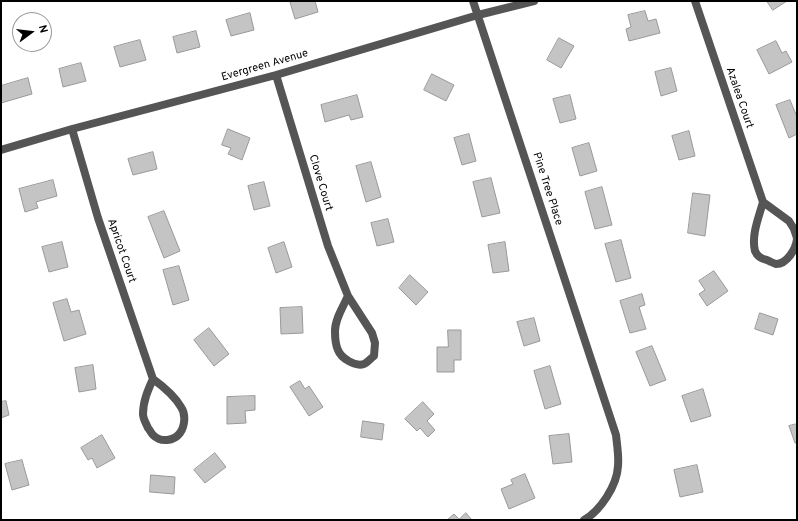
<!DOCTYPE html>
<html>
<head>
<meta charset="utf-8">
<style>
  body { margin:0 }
  #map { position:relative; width:798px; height:521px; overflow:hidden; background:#fff; font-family:Overpass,sans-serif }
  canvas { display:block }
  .frame { position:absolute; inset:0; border:2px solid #000; pointer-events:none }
  .north { position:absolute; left:12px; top:12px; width:40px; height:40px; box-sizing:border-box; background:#fff; border:1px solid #999; border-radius:50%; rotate:75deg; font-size:11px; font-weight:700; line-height:16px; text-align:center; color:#000 }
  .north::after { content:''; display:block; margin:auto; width:14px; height:18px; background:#000; clip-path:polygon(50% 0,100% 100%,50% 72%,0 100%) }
</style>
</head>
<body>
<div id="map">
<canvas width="798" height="521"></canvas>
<div class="frame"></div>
<div class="north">N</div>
</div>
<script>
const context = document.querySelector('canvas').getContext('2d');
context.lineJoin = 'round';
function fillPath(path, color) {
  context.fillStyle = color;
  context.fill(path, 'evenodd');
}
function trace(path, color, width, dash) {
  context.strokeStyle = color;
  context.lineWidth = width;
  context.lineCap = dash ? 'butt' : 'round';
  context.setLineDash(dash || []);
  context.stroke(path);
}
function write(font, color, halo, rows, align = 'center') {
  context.font = font + ' Overpass,sans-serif';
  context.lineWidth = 3;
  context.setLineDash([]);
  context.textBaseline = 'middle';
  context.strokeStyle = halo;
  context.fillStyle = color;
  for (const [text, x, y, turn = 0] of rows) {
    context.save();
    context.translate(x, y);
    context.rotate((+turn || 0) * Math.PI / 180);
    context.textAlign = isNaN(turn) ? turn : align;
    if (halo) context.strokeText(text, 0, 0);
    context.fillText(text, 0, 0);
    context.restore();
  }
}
const building = new Path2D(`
  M 294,1 L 315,1 L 318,12 L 295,19 L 290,2 Z
  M 767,1 L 787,1 L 773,10 Z
  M 645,11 L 648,21 L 656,19 L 660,33 L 629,41 L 626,29 L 631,27 L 628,15 Z
  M 250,13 L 254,30 L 231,36 L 226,20 Z
  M 196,31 L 200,47 L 177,53 L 173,37 Z
  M 559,38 L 574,46 L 561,68 L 547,60 Z
  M 140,40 L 146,60 L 120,67 L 114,47 Z
  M 776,41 L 782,53 L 786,51 L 792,62 L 769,74 L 757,50 Z
  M 81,63 L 86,81 L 63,87 L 59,69 Z
  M 671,68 L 677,91 L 661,96 L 655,72 Z
  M 432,74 L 454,85 L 446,101 L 424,90 Z
  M 28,78 L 32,94 L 1,103 L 1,86 Z
  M 357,95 L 363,117 L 351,120 L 349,115 L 325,122 L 321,105 Z
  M 570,95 L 576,119 L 560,123 L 553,99 Z
  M 790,100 L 797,117 L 797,134 L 789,138 L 776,105 Z
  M 228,129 L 250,138 L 242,160 L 228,154 L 231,148 L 222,145 Z
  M 689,131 L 695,156 L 679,160 L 672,136 Z
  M 469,134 L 476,161 L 462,165 L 454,138 Z
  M 589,143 L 597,171 L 580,176 L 572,148 Z
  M 153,152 L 157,169 L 133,175 L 128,159 Z
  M 371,162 L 381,197 L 366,202 L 356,166 Z
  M 491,178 L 500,213 L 482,217 L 473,182 Z
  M 53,180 L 57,196 L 36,202 L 38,208 L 25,212 L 19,189 Z
  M 264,182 L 270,206 L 254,210 L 248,186 Z
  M 602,187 L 612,225 L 595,229 L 585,192 Z
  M 693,193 L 710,195 L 705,236 L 688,233 Z
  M 164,211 L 180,251 L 164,258 L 148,217 Z
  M 388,219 L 394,242 L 377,246 L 371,223 Z
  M 621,240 L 631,278 L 616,282 L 605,244 Z
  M 62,242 L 68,267 L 49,272 L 42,247 Z
  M 284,242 L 292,267 L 276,273 L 268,248 Z
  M 505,242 L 509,271 L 493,273 L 488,245 Z
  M 179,266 L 189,300 L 173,305 L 163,270 Z
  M 714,271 L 728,291 L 707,306 L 699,294 L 705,290 L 699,281 Z
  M 410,275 L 428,292 L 416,305 L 399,288 Z
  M 642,294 L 645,305 L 639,307 L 646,329 L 630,333 L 620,301 Z
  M 67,299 L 71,312 L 79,310 L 86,334 L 64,341 L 53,303 Z
  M 302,307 L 303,333 L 281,334 L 280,308 Z
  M 760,313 L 778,319 L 773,335 L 755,329 Z
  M 534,318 L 540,341 L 524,346 L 517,322 Z
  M 209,328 L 229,354 L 214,366 L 194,340 Z
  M 448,330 L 461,330 L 461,360 L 454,360 L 454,372 L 437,372 L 437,347 L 448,347 Z
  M 652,346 L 666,380 L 650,386 L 636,352 Z
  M 93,365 L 96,389 L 79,392 L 75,368 Z
  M 550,366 L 561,404 L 545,409 L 534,371 Z
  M 300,381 L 305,389 L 309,386 L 323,407 L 309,416 L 290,387 Z
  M 703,389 L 711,416 L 691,422 L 682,396 Z
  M 255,396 L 255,410 L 245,411 L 246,423 L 227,424 L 227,397 Z
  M 6,401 L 9,415 L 1,418 L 1,402 Z
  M 423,402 L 434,414 L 427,421 L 435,430 L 428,437 L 420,428 L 417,431 L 405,419 Z
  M 363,421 L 384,424 L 382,440 L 361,437 Z
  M 797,424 L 797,443 L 795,443 L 789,426 Z
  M 569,434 L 572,462 L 553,464 L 549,436 Z
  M 102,435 L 115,458 L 97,468 L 92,458 L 88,460 L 81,448 Z
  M 215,453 L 226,467 L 205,483 L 194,470 Z
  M 22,460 L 29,485 L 12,490 L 5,464 Z
  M 697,465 L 703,492 L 680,497 L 674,470 Z
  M 525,474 L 535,498 L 509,509 L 501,489 L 513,484 L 511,480 Z
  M 151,475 L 175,477 L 174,494 L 150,492 Z
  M 466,513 L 472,520 L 447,520 L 454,514 L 459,519 Z`);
const street = new Path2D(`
  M 473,1 L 616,435 C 617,445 619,456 618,466 C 617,486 600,511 584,520
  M 695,1 L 763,202
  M 276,75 L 328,246 L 348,296
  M 72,129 L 98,218 L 153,379
  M 1,150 L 72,129 L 276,75 L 478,15 L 534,1
  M 797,238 L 794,229 L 789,221 L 763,202 C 759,217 751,235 755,251 C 757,256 762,259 767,260 C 769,261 773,263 776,264 C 787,264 796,249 797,239
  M 348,296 L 372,333 L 375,343 L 374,356 C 371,358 367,363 364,364 C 355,367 341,358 338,350 C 335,344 335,337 335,331 C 335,319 343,307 348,296 Z
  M 153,379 C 164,387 174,395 181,407 C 186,414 185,426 180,433 C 174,441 161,443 153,435 C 151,433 150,430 148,428 C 146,423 143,419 143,414 C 143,401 148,390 153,379 Z`);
const streetNames = [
  ["Evergreen Avenue",265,66,-16],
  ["Azalea Court",739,98,71],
  ["Clove Court",320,183,73],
  ["Pine Tree Place",547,189,72],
  ["Apricot Court",121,251,71]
];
fillPath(building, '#c4c4c4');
trace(building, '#999', 1);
trace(street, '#555', 8);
write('11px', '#000', '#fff', streetNames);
</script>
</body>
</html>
